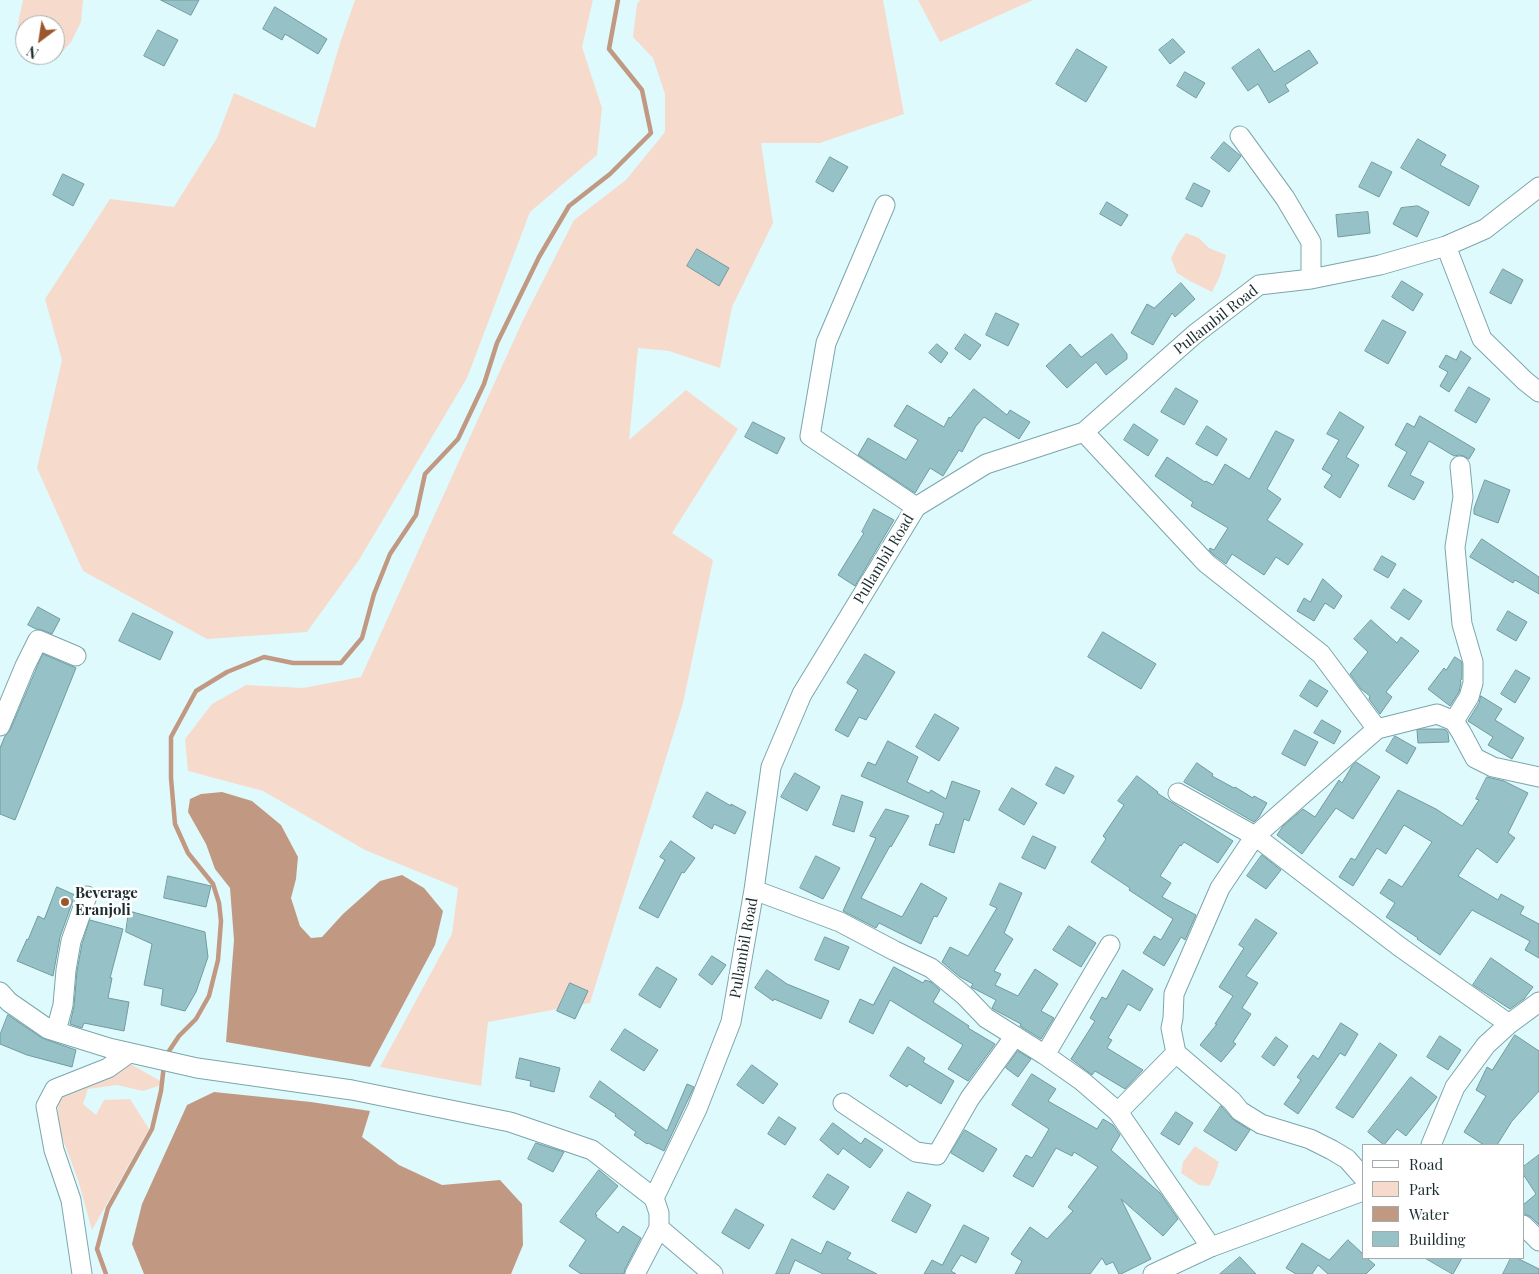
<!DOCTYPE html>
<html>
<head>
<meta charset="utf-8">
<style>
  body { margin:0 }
  #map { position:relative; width:1539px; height:1274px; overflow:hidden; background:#dffafd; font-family:"Playfair Display",serif }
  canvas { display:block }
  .legend { position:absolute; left:1362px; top:1144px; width:162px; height:115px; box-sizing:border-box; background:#fff; border:1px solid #a3abab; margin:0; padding:6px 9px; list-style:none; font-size:15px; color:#1a2c2e }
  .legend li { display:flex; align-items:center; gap:10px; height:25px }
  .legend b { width:25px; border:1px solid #a3abab }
  .north { position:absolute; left:15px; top:15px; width:50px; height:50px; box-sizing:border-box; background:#fff; border:1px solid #a3abab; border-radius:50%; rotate:211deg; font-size:14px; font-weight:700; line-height:20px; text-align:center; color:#1a2c2e }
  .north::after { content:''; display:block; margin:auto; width:18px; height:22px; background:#9b562b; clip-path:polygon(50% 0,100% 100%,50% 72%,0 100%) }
</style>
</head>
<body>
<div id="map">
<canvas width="1539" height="1274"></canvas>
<ul class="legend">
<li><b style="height:6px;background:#fff"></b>Road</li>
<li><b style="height:14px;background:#f6dbcd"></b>Park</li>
<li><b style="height:14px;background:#c19983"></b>Water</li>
<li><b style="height:14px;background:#96c2c7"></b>Building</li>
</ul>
<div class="north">N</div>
</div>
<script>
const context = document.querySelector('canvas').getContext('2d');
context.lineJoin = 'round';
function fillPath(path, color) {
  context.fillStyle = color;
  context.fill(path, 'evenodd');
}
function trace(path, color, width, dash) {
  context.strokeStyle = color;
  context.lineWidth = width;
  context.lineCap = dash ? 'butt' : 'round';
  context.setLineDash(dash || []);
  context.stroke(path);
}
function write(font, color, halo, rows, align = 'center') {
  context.font = font + ' "Playfair Display",serif';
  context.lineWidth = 5;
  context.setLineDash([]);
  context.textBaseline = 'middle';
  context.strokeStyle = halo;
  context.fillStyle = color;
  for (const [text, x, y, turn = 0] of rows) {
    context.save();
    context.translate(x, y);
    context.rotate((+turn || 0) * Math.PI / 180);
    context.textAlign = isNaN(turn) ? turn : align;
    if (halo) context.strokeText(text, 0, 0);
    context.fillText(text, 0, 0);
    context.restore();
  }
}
const green = new Path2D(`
  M 23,0 L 83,0 L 81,22 L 71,42 L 55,60 L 44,55 L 55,55 L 55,25 L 25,25 L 25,47 L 17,44 L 18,23 Z
  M 355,0 L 593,0 L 582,47 L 602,108 L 597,155 L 530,212 L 467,378 L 359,560 L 307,632 L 207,639 L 83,571 L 37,468 L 62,360 L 45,299 L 110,199 L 174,207 L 217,138 L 234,93 L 315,128 L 340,43 Z
  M 640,0 L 883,0 L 904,114 L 820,143 L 761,143 L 773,223 L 732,307 L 720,368 L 669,351 L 638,348 L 629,440 L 686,390 L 738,429 L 672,533 L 713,560 L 683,703 L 590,1003 L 488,1022 L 481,1086 L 380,1067 L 452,934 L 458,888 L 365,850 L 263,791 L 188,771 L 185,739 L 212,704 L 246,685 L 303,688 L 361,677 L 523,320 L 574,220 L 626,180 L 665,132 L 665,94 L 653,58 L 633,37 L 637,4 Z
  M 918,0 L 1033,0 L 940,42 Z
  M 1186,233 L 1199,238 L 1209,248 L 1226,255 L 1220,276 L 1212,292 L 1190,281 L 1177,273 L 1171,258 L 1178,244 Z
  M 125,1061 L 164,1083 L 161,1085 L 143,1091 L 117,1085 L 88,1089 L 83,1104 L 96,1115 L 104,1100 L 130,1099 L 149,1129 L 92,1230 L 78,1180 L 59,1129 L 56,1078 L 70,1076 Z
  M 1195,1146 L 1219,1162 L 1214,1177 L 1209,1186 L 1199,1185 L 1181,1173 L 1183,1162 Z`);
const water = new Path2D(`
  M 222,792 L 252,801 L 281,825 L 298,857 L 296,879 L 291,898 L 300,926 L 311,938 L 322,937 L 343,914 L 380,881 L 402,875 L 424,888 L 443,911 L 435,945 L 370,1067 L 226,1042 L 234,940 L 230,888 L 215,869 L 206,844 L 188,812 L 190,799 L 201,794 Z
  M 214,1092 L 311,1102 L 370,1111 L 362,1137 L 399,1165 L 442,1185 L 500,1180 L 522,1204 L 523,1245 L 511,1274 L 144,1274 L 132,1244 L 142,1204 L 187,1105 Z`);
const stream = new Path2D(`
  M 165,1057 L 179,1036 L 196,1019 L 209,996 L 218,960 L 221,921 L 219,903 L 213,884 L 188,853 L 175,824 L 171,778 L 171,737 L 196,691 L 227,672 L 264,657 L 293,663 L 341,663 L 362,638 L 374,594 L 390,554 L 416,515 L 425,474 L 458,439 L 484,384 L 497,343 L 539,257 L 569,206 L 610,174 L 651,133 L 642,90 L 609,49 L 618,0
  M 106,1274 L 97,1249 L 108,1208 L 152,1129 L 161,1091 L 164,1065`);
const building = new Path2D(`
  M 161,0 L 199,0 L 191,15 Z
  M 275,7 L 327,39 L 318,54 L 285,34 L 282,40 L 263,29 Z
  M 158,30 L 178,40 L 164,66 L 144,56 Z
  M 1173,39 L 1185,52 L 1170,64 L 1159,50 Z
  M 1077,49 L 1107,67 L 1086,102 L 1056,84 Z
  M 1259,49 L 1274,72 L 1309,50 L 1318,63 L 1285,85 L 1289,91 L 1269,103 L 1258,84 L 1248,91 L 1232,68 Z
  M 1185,72 L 1205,83 L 1196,98 L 1177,86 Z
  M 1418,139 L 1446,155 L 1440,165 L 1479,186 L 1469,206 L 1401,168 Z
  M 1224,142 L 1241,156 L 1229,172 L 1211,158 Z
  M 830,157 L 848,167 L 833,192 L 816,182 Z
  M 1372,162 L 1392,172 L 1379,197 L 1359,187 Z
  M 63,174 L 84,184 L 73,206 L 53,195 Z
  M 1194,183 L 1210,191 L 1202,207 L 1186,199 Z
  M 1107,202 L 1128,215 L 1121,226 L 1100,214 Z
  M 1418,206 L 1429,212 L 1417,237 L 1393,224 L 1401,208 Z
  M 1368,212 L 1370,233 L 1338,237 L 1336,215 Z
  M 697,249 L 729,268 L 719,286 L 687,266 Z
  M 1503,269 L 1523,280 L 1511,304 L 1490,293 Z
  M 1402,281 L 1423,294 L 1413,311 L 1392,297 Z
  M 1181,283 L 1195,299 L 1175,317 L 1172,313 L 1153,345 L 1131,333 L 1147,304 L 1154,308 Z
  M 996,313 L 1019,324 L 1008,346 L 986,335 Z
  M 1383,320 L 1406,332 L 1388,364 L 1365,351 Z
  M 965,334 L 981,345 L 970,360 L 955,349 Z
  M 1112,334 L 1127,354 L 1127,359 L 1106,375 L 1096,362 L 1067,388 L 1046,366 L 1070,344 L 1081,357 Z
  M 937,344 L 948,353 L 941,363 L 929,353 Z
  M 1461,351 L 1471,358 L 1449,392 L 1440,386 L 1448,372 L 1439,367 L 1446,355 L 1456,360 Z
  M 1469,387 L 1490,399 L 1476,423 L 1455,411 Z
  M 1176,388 L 1198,401 L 1184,425 L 1161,412 Z
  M 974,389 L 1007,415 L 1010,410 L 1030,422 L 1019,439 L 984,417 L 976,426 L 962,452 L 959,450 L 943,476 L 930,468 L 915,493 L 858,455 L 868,438 L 906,460 L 918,440 L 894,426 L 907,405 L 944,427 L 949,417 L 950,418 Z
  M 1340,412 L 1364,427 L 1346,457 L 1359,465 L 1340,498 L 1324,487 L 1332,475 L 1322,469 L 1339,440 L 1327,434 Z
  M 1420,416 L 1475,449 L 1469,459 L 1464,456 L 1459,455 L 1454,456 L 1429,441 L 1410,475 L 1424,482 L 1414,500 L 1388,486 L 1407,452 L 1395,445 L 1407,423 L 1414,427 Z
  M 753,422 L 785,438 L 777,454 L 745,437 Z
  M 1134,424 L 1158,440 L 1148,456 L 1124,440 Z
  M 1207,426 L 1227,439 L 1217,456 L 1196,444 Z
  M 1276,431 L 1294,440 L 1267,489 L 1281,499 L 1267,520 L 1303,544 L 1288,565 L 1276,557 L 1264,575 L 1232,554 L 1226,564 L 1214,555 L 1209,550 L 1210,548 L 1214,550 L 1228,528 L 1191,506 L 1193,502 L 1155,476 L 1167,457 L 1205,482 L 1206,481 L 1213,485 L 1225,464 L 1249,479 Z
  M 1485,480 L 1510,490 L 1498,523 L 1474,514 L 1474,509 Z
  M 874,509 L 894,520 L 855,586 L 838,575 L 864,533 L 862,532 Z
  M 1482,539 L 1539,577 L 1539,594 L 1515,580 L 1513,583 L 1470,557 Z
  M 1382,556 L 1396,564 L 1388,578 L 1374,570 Z
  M 1323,579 L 1342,596 L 1334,609 L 1325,603 L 1314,621 L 1297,611 L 1304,598 L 1310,602 Z
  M 1404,589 L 1422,601 L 1409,620 L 1391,608 Z
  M 38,607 L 60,619 L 52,634 L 42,630 L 36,629 L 28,625 Z
  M 1508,611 L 1527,622 L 1516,641 L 1497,630 Z
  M 133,613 L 173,632 L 160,660 L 119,641 Z
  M 1371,620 L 1397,643 L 1401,637 L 1419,651 L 1386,692 L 1392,697 L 1380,714 L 1369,699 L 1370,696 L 1361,689 L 1350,674 L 1368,652 L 1354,639 Z
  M 1103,632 L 1156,664 L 1141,689 L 1088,657 Z
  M 43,654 L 76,668 L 15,820 L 0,814 L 0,748 L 5,736 L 10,730 Z
  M 865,654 L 895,672 L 866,720 L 859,717 L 848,737 L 835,730 L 858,690 L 847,683 Z
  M 1455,657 L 1461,661 L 1462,664 L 1462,679 L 1460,681 L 1461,682 L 1459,692 L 1450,706 L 1428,689 L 1444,668 L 1446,670 Z
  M 1516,670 L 1530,678 L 1515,703 L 1501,694 Z
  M 1310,680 L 1328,691 L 1317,707 L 1300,696 Z
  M 1481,696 L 1502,709 L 1495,720 L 1524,738 L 1512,759 L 1488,745 L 1493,737 L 1468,721 L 1479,703 Z
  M 935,714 L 959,728 L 939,761 L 916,747 Z
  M 1322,720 L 1341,731 L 1334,744 L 1314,733 Z
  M 1422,729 L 1443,729 L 1446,730 L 1448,733 L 1449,742 L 1418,743 L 1417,730 Z
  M 1295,730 L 1318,742 L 1305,766 L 1282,754 Z
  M 1395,736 L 1416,748 L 1407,764 L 1386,751 Z
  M 888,741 L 918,757 L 907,782 L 929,793 L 931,790 L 946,799 L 952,781 L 980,791 L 969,821 L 964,819 L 954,853 L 929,845 L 936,824 L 939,825 L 944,813 L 861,776 L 868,762 L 875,765 Z
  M 1356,762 L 1380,777 L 1353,819 L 1336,808 L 1302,854 L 1277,835 L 1283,826 L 1303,809 L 1315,817 L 1339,780 L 1342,783 L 1352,766 Z
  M 1197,763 L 1213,774 L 1212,776 L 1234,788 L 1235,787 L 1253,798 L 1254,796 L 1267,803 L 1259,817 L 1254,822 L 1184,782 Z
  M 1056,767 L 1074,776 L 1064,794 L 1046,785 Z
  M 795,773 L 820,787 L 807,811 L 781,797 Z
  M 1137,776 L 1158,792 L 1157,793 L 1233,841 L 1218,863 L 1184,842 L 1181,846 L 1180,845 L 1160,876 L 1171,883 L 1162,897 L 1196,915 L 1185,940 L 1181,937 L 1164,966 L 1143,953 L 1154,936 L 1161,940 L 1173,919 L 1129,890 L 1130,888 L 1091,862 L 1106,839 L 1103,836 L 1124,805 L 1118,801 Z
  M 1487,777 L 1504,781 L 1528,793 L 1508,833 L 1515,838 L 1497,863 L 1477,848 L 1458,876 L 1498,900 L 1501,894 L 1524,907 L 1520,914 L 1539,924 L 1539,958 L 1525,950 L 1530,941 L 1472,910 L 1440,955 L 1417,939 L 1418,938 L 1386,917 L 1395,903 L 1380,893 L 1389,879 L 1402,887 L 1432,842 L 1404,825 L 1386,854 L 1377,848 L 1353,886 L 1339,877 L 1351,858 L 1355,860 L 1398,790 L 1436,809 L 1462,826 L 1479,800 L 1476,799 Z
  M 1012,788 L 1037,803 L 1024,825 L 999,810 Z
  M 707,792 L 731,806 L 731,804 L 746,812 L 735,834 L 714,824 L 712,829 L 693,817 Z
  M 842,795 L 863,802 L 854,832 L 833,825 Z
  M 886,809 L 909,816 L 891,847 L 890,846 L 861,898 L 902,917 L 921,883 L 947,898 L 937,917 L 934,916 L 921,944 L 879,923 L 876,928 L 843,911 L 876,838 L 870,836 Z
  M 1033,836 L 1056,847 L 1045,869 L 1022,858 Z
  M 671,841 L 695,858 L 684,873 L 682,872 L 658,918 L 639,908 L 665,860 L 660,857 Z
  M 1262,855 L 1281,870 L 1266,889 L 1247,876 Z
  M 816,856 L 840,868 L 823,899 L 800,888 Z
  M 168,876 L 211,886 L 206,907 L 164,898 Z
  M 1000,883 L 1022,893 L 1004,933 L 1013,939 L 994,971 L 1001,974 L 995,985 L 1018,996 L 1035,969 L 1058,984 L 1041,1011 L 1054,1018 L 1041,1039 L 1020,1026 L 1021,1024 L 993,1009 L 992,1008 L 996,1000 L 971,987 L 973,984 L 960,977 L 942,962 L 950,947 L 968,956 L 997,908 L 990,905 Z
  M 57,887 L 75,895 L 60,937 L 53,976 L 17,961 L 27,939 L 28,940 L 38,916 L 44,919 Z
  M 129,911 L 205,932 L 208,957 L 196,992 L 185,1011 L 161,1005 L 163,989 L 144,985 L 152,944 L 126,932 Z
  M 1256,919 L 1277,933 L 1246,976 L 1258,983 L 1242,1008 L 1251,1014 L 1233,1042 L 1236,1044 L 1221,1062 L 1200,1045 L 1217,1024 L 1215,1024 L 1233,996 L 1219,987 L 1244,948 L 1239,945 Z
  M 90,920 L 123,929 L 110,978 L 112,978 L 108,998 L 129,1002 L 124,1031 L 84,1023 L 82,1028 L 70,1024 L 74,1006 L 77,971 L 82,944 Z
  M 1069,926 L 1096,943 L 1081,967 L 1053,950 Z
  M 825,937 L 849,947 L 839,970 L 815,960 Z
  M 712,956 L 726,965 L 712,985 L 699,975 Z
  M 1491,958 L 1533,987 L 1524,999 L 1510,1009 L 1473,985 Z
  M 657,967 L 677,979 L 660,1008 L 639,995 Z
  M 894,967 L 923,983 L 925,980 L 931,982 L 940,990 L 933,1002 L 969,1026 L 968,1028 L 995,1044 L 968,1081 L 948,1069 L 963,1045 L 890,1000 L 873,1034 L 849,1022 L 860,999 L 873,1005 Z
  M 767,970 L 787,984 L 829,1001 L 821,1019 L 774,999 L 773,1001 L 755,988 Z
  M 1123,970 L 1153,989 L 1140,1011 L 1128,1004 L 1108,1038 L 1112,1040 L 1107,1048 L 1143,1070 L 1125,1089 L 1095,1071 L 1092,1075 L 1071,1059 L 1095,1021 L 1090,1018 L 1102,997 L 1106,999 Z
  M 570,983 L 588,991 L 575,1019 L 557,1011 Z
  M 8,1015 L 42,1038 L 76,1050 L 72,1067 L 27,1055 L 0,1044 L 0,1035 Z
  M 1341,1023 L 1358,1034 L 1345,1056 L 1340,1053 L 1298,1114 L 1284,1104 L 1301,1080 L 1297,1077 L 1313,1055 L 1318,1059 Z
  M 625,1029 L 658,1050 L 644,1071 L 611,1050 Z
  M 1515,1035 L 1539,1051 L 1539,1091 L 1512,1121 L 1497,1145 L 1484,1145 L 1464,1132 L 1486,1096 L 1476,1090 L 1487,1067 L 1492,1070 Z
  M 1440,1036 L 1461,1050 L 1448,1070 L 1427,1057 Z
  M 1276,1037 L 1288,1046 L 1274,1066 L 1262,1057 Z
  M 1380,1043 L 1397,1055 L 1353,1118 L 1336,1108 Z
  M 908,1047 L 925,1058 L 923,1062 L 954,1081 L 941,1104 L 909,1084 L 907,1087 L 890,1076 Z
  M 1018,1051 L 1031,1059 L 1018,1077 L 1006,1068 Z
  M 520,1058 L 560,1068 L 554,1092 L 530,1086 L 531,1081 L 516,1078 Z
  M 752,1065 L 778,1084 L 763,1104 L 737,1085 Z
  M 1032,1074 L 1056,1089 L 1048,1101 L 1097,1129 L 1103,1119 L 1113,1125 L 1120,1135 L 1111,1150 L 1160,1193 L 1178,1219 L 1163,1236 L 1121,1199 L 1151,1259 L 1121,1274 L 1119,1274 L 1113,1262 L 1106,1265 L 1102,1258 L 1090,1274 L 1015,1274 L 1022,1261 L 1011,1254 L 1030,1227 L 1047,1239 L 1073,1211 L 1068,1207 L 1098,1167 L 1074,1152 L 1072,1156 L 1056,1148 L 1033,1187 L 1013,1176 L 1026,1155 L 1032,1158 L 1049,1129 L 1012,1105 Z
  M 1411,1077 L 1437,1097 L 1406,1136 L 1397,1129 L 1384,1145 L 1368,1132 Z
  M 600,1081 L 667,1131 L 687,1084 L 694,1087 L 664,1151 L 648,1143 L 647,1144 L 634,1135 L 636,1132 L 615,1116 L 616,1114 L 590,1097 Z
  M 1221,1106 L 1234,1120 L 1250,1130 L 1236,1151 L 1204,1131 Z
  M 1176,1112 L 1193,1123 L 1179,1145 L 1161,1134 Z
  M 779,1117 L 796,1128 L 785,1145 L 768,1134 Z
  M 833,1123 L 861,1144 L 865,1138 L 883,1150 L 870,1168 L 843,1148 L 838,1155 L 820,1140 Z
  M 965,1130 L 997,1149 L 983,1172 L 951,1153 Z
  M 536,1143 L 564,1152 L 553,1172 L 528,1159 Z
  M 1539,1155 L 1539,1225 L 1531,1217 L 1523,1213 L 1523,1205 L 1536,1194 L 1523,1174 L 1523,1167 Z
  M 599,1170 L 618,1186 L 595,1214 L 597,1215 L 596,1217 L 618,1233 L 623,1226 L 641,1238 L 625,1269 L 624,1274 L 581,1274 L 569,1266 L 586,1240 L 560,1222 Z
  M 828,1174 L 849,1187 L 834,1210 L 813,1197 Z
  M 908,1192 L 931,1205 L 916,1233 L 892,1221 Z
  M 736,1209 L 764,1225 L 749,1249 L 722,1233 Z
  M 964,1225 L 989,1238 L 976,1263 L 961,1255 L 951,1271 L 956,1274 L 924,1274 L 932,1260 L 942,1265 Z
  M 792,1239 L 821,1254 L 827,1241 L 851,1253 L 847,1259 L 877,1274 L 823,1274 L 795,1260 L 789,1274 L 776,1274 Z
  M 1348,1240 L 1363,1254 L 1363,1258 L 1367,1258 L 1375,1265 L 1366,1274 L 1328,1274 L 1318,1265 L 1312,1274 L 1296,1274 L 1286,1268 L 1302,1243 L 1329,1260 Z
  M 1240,1257 L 1256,1274 L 1220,1274 Z
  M 1425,1258 L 1462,1258 L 1453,1274 Z
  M 1511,1258 L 1517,1258 L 1539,1269 L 1539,1274 L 1503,1274 Z`);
const minor = new Path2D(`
  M 1240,136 L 1285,198 L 1311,242 L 1311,279
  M 885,205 L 826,343 L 810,436 L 916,507
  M 1446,246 L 1482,339 L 1525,381 L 1539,392
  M 1084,432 L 1206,563 L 1321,654 L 1377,729
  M 1454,721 L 1469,697 L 1473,683 L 1473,662 L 1462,624 L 1455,547 L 1463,497 L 1460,466
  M 0,726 L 25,666 L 38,640 L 76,656
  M 1178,793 L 1255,836 L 1400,947 L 1509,1024
  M 754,890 L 840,922 L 895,951 L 931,968 L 965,996 L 986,1018 L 1045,1055 L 1082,1081 L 1118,1112 L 1211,1247
  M 0,992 L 9,1002 L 48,1029 L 109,1048 L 197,1068 L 352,1090 L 510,1122 L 592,1150 L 654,1198 L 659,1213 L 659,1228 L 635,1274
  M 56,1031 L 63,1005 L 66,970 L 71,941 L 87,896
  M 1045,1055 L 1110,945
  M 843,1103 L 916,1152 L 937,1155 L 970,1098 L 1015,1036
  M 1118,1112 L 1176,1053
  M 1431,1145 L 1455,1087 L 1486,1045 L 1509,1024 L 1539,1002
  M 1363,1177 L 1347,1159 L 1332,1150 L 1310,1139 L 1261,1124 L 1240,1111 L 1232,1101 L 1176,1053 L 1171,1028 L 1173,1018 L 1174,994 L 1220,888 L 1255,836 L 1377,729 L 1437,714 L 1454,721 L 1461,732 L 1475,758 L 1493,767 L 1539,777
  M 654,1198 L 697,1109 L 731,1022 L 754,890 L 771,767 L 802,694 L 916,507 L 986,464 L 1084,432 L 1195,334 L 1259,285 L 1311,279 L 1380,265 L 1446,246 L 1485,229 L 1539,187
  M 1523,1225 L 1539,1241
  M 659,1228 L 713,1274
  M 82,1274 L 71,1200 L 54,1150 L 46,1106 L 55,1089 L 108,1068 L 129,1053
  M 1153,1274 L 1211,1247 L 1363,1191`);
const markers = [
  [65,902,5,"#9b562b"]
];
const streetNames = [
  ["Pullambil Road",1216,320,-38],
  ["Pullambil Road",884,559,-59],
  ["Pullambil Road",744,948,-80]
];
const poiNames = [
  ["Beverage",75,893],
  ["Eranjoli",75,910]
];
fillPath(green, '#f6dbcd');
fillPath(water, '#c19983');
trace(stream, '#c19983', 4.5);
fillPath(building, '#96c2c7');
trace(building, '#709ba0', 1);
trace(minor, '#7ba6ab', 21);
trace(minor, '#fff', 19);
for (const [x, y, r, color] of markers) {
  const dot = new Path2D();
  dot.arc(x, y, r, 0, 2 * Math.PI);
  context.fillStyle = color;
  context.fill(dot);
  trace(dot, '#fff', 2);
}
write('15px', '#1a2c2e', '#fff', streetNames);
write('bold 15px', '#1a2c2e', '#fff', poiNames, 'left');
</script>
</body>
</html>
